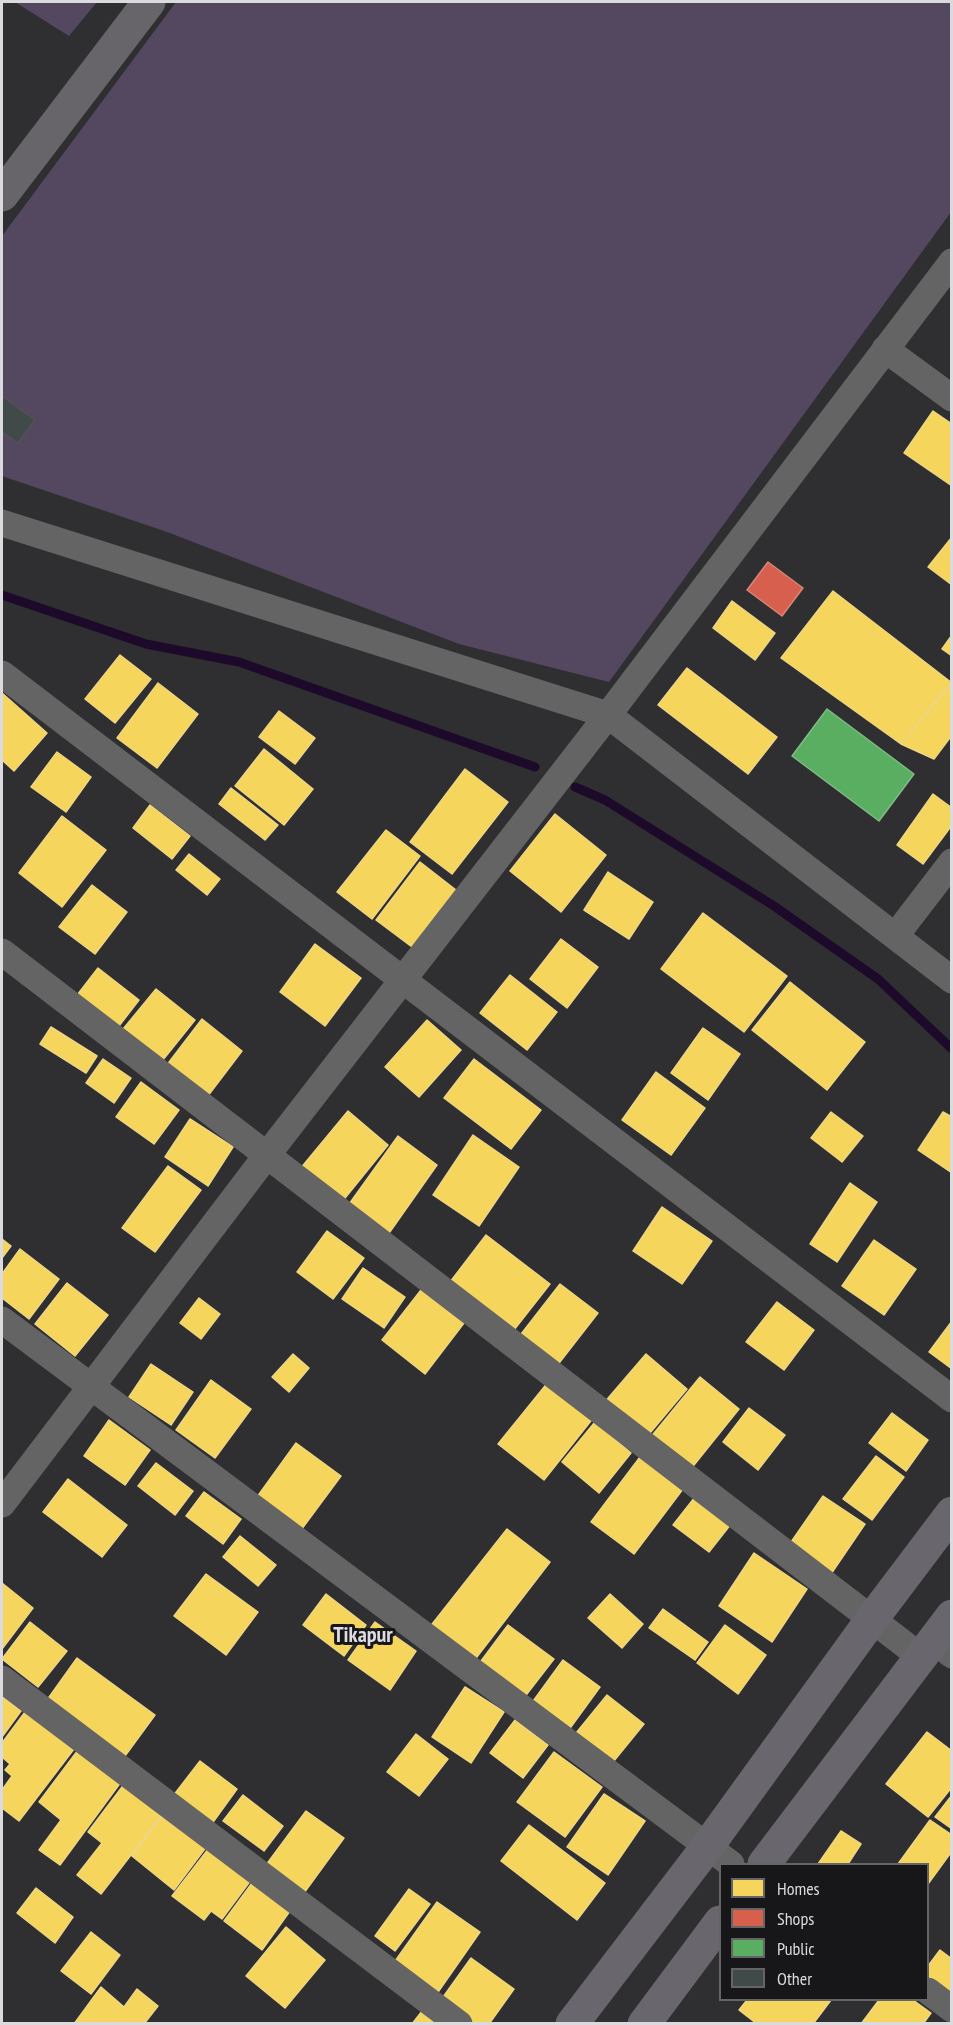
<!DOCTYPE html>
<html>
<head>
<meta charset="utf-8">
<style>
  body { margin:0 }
  #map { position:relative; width:953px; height:2025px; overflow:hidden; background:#2f2e30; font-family:"PT Sans Narrow",sans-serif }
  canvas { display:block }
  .frame { position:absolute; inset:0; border:3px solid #dbdadd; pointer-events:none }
  .legend { position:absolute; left:719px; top:1863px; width:210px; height:138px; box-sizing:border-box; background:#171618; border:2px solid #656467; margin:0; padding:8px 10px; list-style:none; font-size:18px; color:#dbdadd }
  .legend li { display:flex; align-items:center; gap:12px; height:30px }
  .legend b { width:30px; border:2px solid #656467 }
</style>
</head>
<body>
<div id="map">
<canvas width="953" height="2025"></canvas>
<div class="frame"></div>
<ul class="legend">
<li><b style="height:16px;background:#f6d55c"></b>Homes</li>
<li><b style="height:16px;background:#d6604d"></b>Shops</li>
<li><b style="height:16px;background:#5aae61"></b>Public</li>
<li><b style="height:16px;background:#404b49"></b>Other</li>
</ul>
</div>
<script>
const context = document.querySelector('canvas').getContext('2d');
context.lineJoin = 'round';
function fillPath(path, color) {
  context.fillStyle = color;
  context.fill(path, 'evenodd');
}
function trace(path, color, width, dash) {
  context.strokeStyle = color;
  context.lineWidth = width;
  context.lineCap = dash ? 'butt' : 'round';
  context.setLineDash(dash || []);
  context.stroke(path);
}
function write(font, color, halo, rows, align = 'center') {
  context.font = font + ' "PT Sans Narrow",sans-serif';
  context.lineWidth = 6;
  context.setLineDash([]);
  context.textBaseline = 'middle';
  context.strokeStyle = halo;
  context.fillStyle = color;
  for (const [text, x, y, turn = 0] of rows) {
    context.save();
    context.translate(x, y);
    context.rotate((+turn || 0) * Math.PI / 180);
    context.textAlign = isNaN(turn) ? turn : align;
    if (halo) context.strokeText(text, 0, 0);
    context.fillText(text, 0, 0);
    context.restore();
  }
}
const green = new Path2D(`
  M 15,2 L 97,2 L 69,36 Z
  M 176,2 L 951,2 L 951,212 L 609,682 L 459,644 L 167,532 L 2,476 L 2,236 Z`);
const homes = new Path2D(`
  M 933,411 L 952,424 L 952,486 L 904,453 Z
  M 952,537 L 952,585 L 928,567 Z
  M 833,591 L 952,683 L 901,744 L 781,658 Z
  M 732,601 L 775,633 L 755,660 L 713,628 Z
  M 952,635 L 952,656 L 942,649 Z
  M 120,655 L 151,679 L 115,723 L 85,699 Z
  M 687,668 L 777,737 L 748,774 L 658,705 Z
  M 158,683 L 198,714 L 157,768 L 117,738 Z
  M 952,684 L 952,735 L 934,759 L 901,744 L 943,692 Z
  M 2,693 L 47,733 L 14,771 L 2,760 Z
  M 279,711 L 315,738 L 295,764 L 259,737 Z
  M 264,749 L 313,789 L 284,825 L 235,786 Z
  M 57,752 L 91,777 L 66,812 L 31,787 Z
  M 465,769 L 508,802 L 452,874 L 410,842 Z
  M 231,788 L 278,825 L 265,840 L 219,804 Z
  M 933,794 L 952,808 L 952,825 L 923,864 L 897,845 Z
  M 150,805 L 190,836 L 172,859 L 133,828 Z
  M 555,814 L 606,855 L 561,912 L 510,871 Z
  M 62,816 L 106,850 L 62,907 L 19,873 Z
  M 386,830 L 420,856 L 372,919 L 337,892 Z
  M 189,854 L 220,879 L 207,895 L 176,870 Z
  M 420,862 L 456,890 L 412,947 L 376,920 Z
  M 608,872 L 653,902 L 629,939 L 584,910 Z
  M 92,885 L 127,912 L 95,954 L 59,927 Z
  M 703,913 L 787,976 L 744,1032 L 661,969 Z
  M 561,939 L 598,967 L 567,1008 L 530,979 Z
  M 315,944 L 361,978 L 325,1026 L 280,992 Z
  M 98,968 L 139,1000 L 112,1035 L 71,1003 Z
  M 510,975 L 557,1012 L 527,1050 L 480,1013 Z
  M 790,982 L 865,1042 L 827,1090 L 752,1030 Z
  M 156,989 L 195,1020 L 158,1066 L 119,1034 Z
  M 202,1019 L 242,1051 L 204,1101 L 163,1070 Z
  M 427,1020 L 461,1050 L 419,1097 L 385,1067 Z
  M 51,1027 L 97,1056 L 86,1073 L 40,1044 Z
  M 703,1028 L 740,1054 L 708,1100 L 671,1073 Z
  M 103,1059 L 131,1078 L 114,1103 L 86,1083 Z
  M 474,1059 L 541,1110 L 511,1149 L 444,1098 Z
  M 656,1072 L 705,1108 L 671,1155 L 622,1120 Z
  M 141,1082 L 179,1110 L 154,1144 L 116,1117 Z
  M 348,1111 L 388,1145 L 341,1203 L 300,1169 Z
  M 831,1112 L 863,1136 L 842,1162 L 811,1138 Z
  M 943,1112 L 952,1117 L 952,1173 L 918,1150 Z
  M 190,1119 L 233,1147 L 208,1186 L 165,1157 Z
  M 473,1135 L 519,1167 L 479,1226 L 433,1195 Z
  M 398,1136 L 437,1165 L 387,1236 L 347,1207 Z
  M 168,1166 L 201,1190 L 155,1252 L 122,1228 Z
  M 850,1183 L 877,1202 L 837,1262 L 810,1244 Z
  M 662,1207 L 712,1241 L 682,1284 L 633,1251 Z
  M 327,1231 L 364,1258 L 333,1299 L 297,1272 Z
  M 486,1235 L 550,1284 L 510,1335 L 447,1286 Z
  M 2,1239 L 11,1246 L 2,1258 Z
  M 874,1240 L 916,1269 L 884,1315 L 842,1286 Z
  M 20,1249 L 59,1279 L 29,1319 L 2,1298 L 2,1274 Z
  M 363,1268 L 405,1297 L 384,1328 L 342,1299 Z
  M 67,1283 L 108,1315 L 75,1356 L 35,1324 Z
  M 560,1284 L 598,1313 L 556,1367 L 518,1338 Z
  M 421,1290 L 464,1323 L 425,1374 L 382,1340 Z
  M 199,1298 L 220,1314 L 201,1339 L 180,1323 Z
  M 777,1302 L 814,1330 L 784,1370 L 746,1342 Z
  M 952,1321 L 952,1369 L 929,1352 Z
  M 293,1354 L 309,1368 L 289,1392 L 272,1377 Z
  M 646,1354 L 687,1389 L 645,1439 L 603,1404 Z
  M 151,1364 L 193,1392 L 171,1425 L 129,1397 Z
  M 700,1377 L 739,1409 L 690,1470 L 650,1438 Z
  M 211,1380 L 251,1409 L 215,1458 L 176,1430 Z
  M 549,1381 L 594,1417 L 544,1480 L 498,1444 Z
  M 749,1408 L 785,1435 L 758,1470 L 723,1442 Z
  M 892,1413 L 928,1440 L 906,1471 L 869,1443 Z
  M 109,1420 L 150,1450 L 125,1485 L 84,1456 Z
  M 595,1422 L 631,1453 L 599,1493 L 562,1462 Z
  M 296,1443 L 341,1476 L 301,1530 L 257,1497 Z
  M 876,1456 L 904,1477 L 872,1520 L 843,1499 Z
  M 640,1457 L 683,1489 L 634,1554 L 591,1522 Z
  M 156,1463 L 193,1491 L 175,1515 L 138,1486 Z
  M 68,1479 L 127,1525 L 102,1557 L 43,1512 Z
  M 204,1492 L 241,1519 L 223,1544 L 186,1516 Z
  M 823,1496 L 865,1524 L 831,1574 L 789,1545 Z
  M 695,1497 L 731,1524 L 709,1552 L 673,1525 Z
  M 507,1529 L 550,1562 L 473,1662 L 429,1628 Z
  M 240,1536 L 276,1565 L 258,1586 L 223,1557 Z
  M 754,1553 L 807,1589 L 772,1642 L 719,1606 Z
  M 206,1574 L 258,1612 L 226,1655 L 174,1616 Z
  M 2,1583 L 33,1608 L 2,1649 Z
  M 326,1594 L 366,1625 L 344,1656 L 303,1625 Z
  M 610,1594 L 643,1624 L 622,1648 L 588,1618 Z
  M 663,1609 L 708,1642 L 695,1660 L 649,1628 Z
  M 30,1622 L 67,1651 L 38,1687 L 2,1659 Z
  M 375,1622 L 416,1651 L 390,1690 L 348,1660 Z
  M 508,1625 L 554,1659 L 523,1699 L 478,1665 Z
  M 725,1625 L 766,1655 L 738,1694 L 697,1663 Z
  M 77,1658 L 155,1715 L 125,1756 L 47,1700 Z
  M 563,1660 L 600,1687 L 568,1731 L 531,1704 Z
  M 465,1687 L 504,1712 L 471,1763 L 432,1737 Z
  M 607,1695 L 644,1724 L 609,1767 L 572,1738 Z
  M 2,1696 L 21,1711 L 2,1737 Z
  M 25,1712 L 74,1749 L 19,1821 L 2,1808 L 2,1790 L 12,1776 L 5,1770 L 10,1764 L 2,1757 L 2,1743 Z
  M 515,1720 L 548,1745 L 523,1778 L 490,1753 Z
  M 927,1732 L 952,1751 L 952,1787 L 928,1817 L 886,1784 Z
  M 416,1734 L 448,1759 L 419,1796 L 387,1772 Z
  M 78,1750 L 121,1782 L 60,1865 L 39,1850 L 61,1820 L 39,1802 Z
  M 554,1752 L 602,1787 L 565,1837 L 517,1802 Z
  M 200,1761 L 237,1789 L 211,1825 L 173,1796 Z
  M 125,1783 L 164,1812 L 101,1894 L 77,1875 L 102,1843 L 88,1832 Z
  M 604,1794 L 645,1821 L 608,1875 L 567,1847 Z
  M 243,1795 L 283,1826 L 264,1851 L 223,1821 Z
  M 952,1795 L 952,1829 L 935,1817 Z
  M 306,1811 L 344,1838 L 304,1893 L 266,1865 Z
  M 165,1813 L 207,1846 L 174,1890 L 132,1856 Z
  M 930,1820 L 952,1835 L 952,1851 L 928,1884 L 928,1864 L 898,1864 Z
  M 529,1825 L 605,1883 L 577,1920 L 501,1861 Z
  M 841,1831 L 861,1844 L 848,1864 L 818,1864 Z
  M 209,1848 L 251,1880 L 222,1919 L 211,1911 L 204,1920 L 172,1896 Z
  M 252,1883 L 290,1911 L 262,1950 L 224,1921 Z
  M 36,1888 L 73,1917 L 55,1943 L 17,1913 Z
  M 409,1889 L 430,1904 L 395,1951 L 375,1936 Z
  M 437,1902 L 480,1932 L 436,1995 L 393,1964 Z
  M 286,1927 L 325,1960 L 285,2008 L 246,1976 Z
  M 91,1932 L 120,1955 L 91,1994 L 61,1971 Z
  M 940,1950 L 952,1959 L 952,1989 L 948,1994 L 928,1978 L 928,1966 Z
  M 471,1958 L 514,1989 L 489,2024 L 475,2024 L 441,2000 Z
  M 101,1987 L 124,2007 L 137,1989 L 158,2006 L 144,2024 L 74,2024 Z
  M 747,2000 L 831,2000 L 813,2024 L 757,2024 L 739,2010 Z
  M 879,2000 L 913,2000 L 931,2013 L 923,2024 L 861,2024 Z
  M 426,2006 L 448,2024 L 412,2024 Z`);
const shops = new Path2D(`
  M 768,562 L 803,588 L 782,616 L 747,590 Z`);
const public = new Path2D(`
  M 827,709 L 914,774 L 879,821 L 792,756 Z`);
const stream = new Path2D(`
  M 2,595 L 146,644 L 239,662 L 535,767
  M 575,787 L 605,800 L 774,906 L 878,979 L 952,1049`);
const building = new Path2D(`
  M 2,396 L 35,420 L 18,443 L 2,432 Z`);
const street = new Path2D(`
  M 885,349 L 952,398
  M 2,523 L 608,715 L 952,980
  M 2,674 L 952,1399
  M 896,935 L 952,862
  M 2,952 L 921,1657
  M 2,1320 L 731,1864
  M 2,1504 L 267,1155 L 608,715 L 952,262
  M 933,1640 L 952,1655
  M 2,1679 L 459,2024
  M 928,1991 L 952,2009`);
const secondary = new Path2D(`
  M 2,195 L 149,2`);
const primary = new Path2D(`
  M 764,1864 L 952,1616
  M 572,2024 L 707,1847 L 872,1619 L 952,1513
  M 644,2024 L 720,1922`);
const districtNames = [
  ["Tikapur",363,1636]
];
fillPath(green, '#544861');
fillPath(homes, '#f6d55c');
trace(homes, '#eed683', 1.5);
fillPath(shops, '#d6604d');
trace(shops, '#d88578', 1.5);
fillPath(public, '#5aae61');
trace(public, '#81bb86', 1.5);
trace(stream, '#1d0a2b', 9);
fillPath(building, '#404b49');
trace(building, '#535354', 1.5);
trace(street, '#656465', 27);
trace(secondary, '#676569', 33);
trace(primary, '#6a666d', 33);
write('bold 22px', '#dedce1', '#171618', districtNames);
</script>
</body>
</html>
